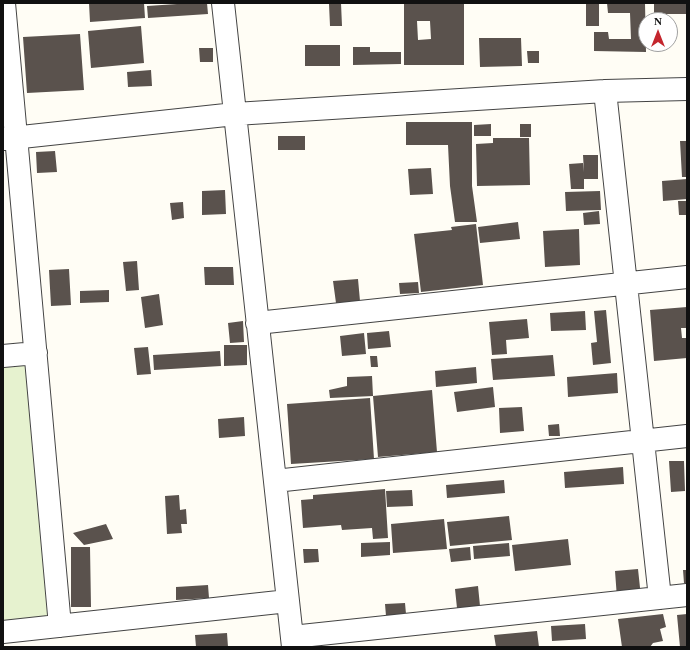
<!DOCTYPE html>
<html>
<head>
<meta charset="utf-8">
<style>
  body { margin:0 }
  #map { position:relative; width:690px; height:650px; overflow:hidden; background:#fffdf5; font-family:"Times New Roman",serif }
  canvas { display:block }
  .frame { position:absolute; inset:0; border:4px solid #111; pointer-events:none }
  .north { position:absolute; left:638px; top:12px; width:40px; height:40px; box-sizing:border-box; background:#fff; border:1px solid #a0a0a0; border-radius:50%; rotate:0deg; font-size:11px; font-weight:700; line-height:16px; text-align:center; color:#111 }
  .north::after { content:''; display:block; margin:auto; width:14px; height:18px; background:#c4262e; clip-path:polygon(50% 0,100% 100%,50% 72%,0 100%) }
</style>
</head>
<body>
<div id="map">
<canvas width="690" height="650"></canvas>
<div class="frame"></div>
<div class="north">N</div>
</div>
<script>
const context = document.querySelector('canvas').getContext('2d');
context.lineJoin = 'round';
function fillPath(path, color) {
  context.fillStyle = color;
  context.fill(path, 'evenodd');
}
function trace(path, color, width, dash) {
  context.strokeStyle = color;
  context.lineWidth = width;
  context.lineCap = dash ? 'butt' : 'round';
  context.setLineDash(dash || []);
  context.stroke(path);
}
const pitch = new Path2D(`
  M 25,364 L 54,621 L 3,627 L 3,366 Z`);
const building = new Path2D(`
  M 89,3 L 144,3 L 145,18 L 90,22 Z
  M 192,3 L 207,3 L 208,14 L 148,18 L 147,6 Z
  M 341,3 L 342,26 L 330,26 L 329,4 Z
  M 404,3 L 464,3 L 464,65 L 404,65 ZM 417,21 L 430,21 L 431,39 L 418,40 Z
  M 586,3 L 599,3 L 599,26 L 586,26 Z
  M 607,3 L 645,3 L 646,52 L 594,51 L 594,32 L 608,32 L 609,39 L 631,39 L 630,13 L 608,13 Z
  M 654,3 L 687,3 L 687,14 L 654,14 Z
  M 141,26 L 144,63 L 91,68 L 88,31 Z
  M 80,34 L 84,90 L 27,93 L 23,37 Z
  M 479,38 L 521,38 L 522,66 L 480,67 Z
  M 305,45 L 340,45 L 340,66 L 305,66 Z
  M 353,47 L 370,47 L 370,52 L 401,52 L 401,64 L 353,65 Z
  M 199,48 L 213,48 L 213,62 L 200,62 Z
  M 527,51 L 539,51 L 539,63 L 528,63 Z
  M 151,70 L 152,86 L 128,87 L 127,72 Z
  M 406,122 L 472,122 L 472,186 L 477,222 L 455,222 L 450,186 L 448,145 L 406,145 Z
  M 491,124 L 491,136 L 474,136 L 474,125 Z
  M 520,124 L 531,124 L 531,137 L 520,137 Z
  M 278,136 L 305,136 L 305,150 L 278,150 Z
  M 493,138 L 529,138 L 530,185 L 477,186 L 476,144 L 493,143 Z
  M 680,141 L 687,141 L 687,177 L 682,177 Z
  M 55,151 L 57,172 L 37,173 L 36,152 Z
  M 583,155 L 598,155 L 598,179 L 584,179 L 584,189 L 571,189 L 569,164 L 583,163 L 584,172 Z
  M 431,168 L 433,194 L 410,195 L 408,169 Z
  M 687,179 L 687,199 L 663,201 L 662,181 Z
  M 225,190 L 226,214 L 202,215 L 202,191 Z
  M 600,191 L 601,210 L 566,211 L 565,192 Z
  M 678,201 L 687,201 L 687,215 L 679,215 Z
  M 183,202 L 184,218 L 172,220 L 170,203 Z
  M 599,211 L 600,224 L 584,225 L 583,213 Z
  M 518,222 L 520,239 L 480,243 L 478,227 Z
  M 476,224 L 483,285 L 421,292 L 414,234 L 452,230 L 451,227 Z
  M 579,229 L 580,265 L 545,267 L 543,231 Z
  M 137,261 L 139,290 L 126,291 L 123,262 Z
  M 204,267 L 233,267 L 234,285 L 205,285 Z
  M 69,269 L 71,305 L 51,306 L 49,270 Z
  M 358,279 L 360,301 L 336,303 L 333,281 Z
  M 418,282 L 419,293 L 400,294 L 399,283 Z
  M 109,290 L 109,302 L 80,303 L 80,291 Z
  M 159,294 L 163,325 L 145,328 L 141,297 Z
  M 687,307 L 687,328 L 681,328 L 682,338 L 687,338 L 687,358 L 654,361 L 650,310 Z
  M 606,310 L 611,363 L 593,365 L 591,343 L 597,342 L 594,311 Z
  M 585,311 L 586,330 L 551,331 L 550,313 Z
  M 527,319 L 529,338 L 506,340 L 507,354 L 492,355 L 489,322 Z
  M 243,321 L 244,342 L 230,343 L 228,323 Z
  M 389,331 L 391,347 L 368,349 L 367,333 Z
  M 364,333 L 366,354 L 342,356 L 340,336 Z
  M 224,345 L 247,345 L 247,365 L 224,366 Z
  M 148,347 L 151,374 L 137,375 L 134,348 Z
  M 220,351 L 221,366 L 154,370 L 153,355 Z
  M 553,355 L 555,376 L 493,380 L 491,359 Z
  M 370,356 L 377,356 L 378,367 L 371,367 Z
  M 476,367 L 477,383 L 436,387 L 435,371 Z
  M 617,373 L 618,393 L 568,397 L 567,377 Z
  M 372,376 L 373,396 L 330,398 L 329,390 L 347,386 L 347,377 Z
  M 493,387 L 495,407 L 457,412 L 454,392 Z
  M 432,390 L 437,452 L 378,457 L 373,396 Z
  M 370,398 L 374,459 L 291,464 L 287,404 Z
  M 522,407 L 524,431 L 500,433 L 499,408 Z
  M 244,417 L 245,436 L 219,438 L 218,419 Z
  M 559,424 L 560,436 L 549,436 L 548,425 Z
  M 669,461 L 684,461 L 685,491 L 671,492 Z
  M 623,467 L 624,484 L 565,488 L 564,472 Z
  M 504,480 L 505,493 L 447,498 L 446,485 Z
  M 385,489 L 388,538 L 373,539 L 372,528 L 342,530 L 341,525 L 303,528 L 301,500 L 313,499 L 313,495 Z
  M 412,490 L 413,506 L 387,507 L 386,491 Z
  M 179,495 L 180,510 L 186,509 L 187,524 L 181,524 L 182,533 L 167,534 L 165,496 Z
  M 509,516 L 512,540 L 450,546 L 447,522 Z
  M 444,519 L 447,549 L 393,553 L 391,524 Z
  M 106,524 L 113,539 L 84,545 L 73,533 Z
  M 568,539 L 571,565 L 515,571 L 512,545 Z
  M 390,542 L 390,555 L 361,557 L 361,543 Z
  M 509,543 L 510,556 L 474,559 L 473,546 Z
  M 71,547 L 90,547 L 91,607 L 71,607 Z
  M 470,547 L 471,560 L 451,562 L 449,549 Z
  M 303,549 L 318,549 L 319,562 L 304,563 Z
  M 638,569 L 641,597 L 617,598 L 615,571 Z
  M 683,570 L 687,570 L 687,583 L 684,583 Z
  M 208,585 L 209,598 L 176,600 L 176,587 Z
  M 478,586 L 480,606 L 457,608 L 455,589 Z
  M 405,603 L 406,614 L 386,616 L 385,604 Z
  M 663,614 L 666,627 L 660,629 L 663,641 L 653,643 L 650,647 L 622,647 L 618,619 Z
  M 687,614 L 687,647 L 680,647 L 677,615 Z
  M 585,624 L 586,639 L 552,641 L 551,626 Z
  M 537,631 L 539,647 L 496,647 L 494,635 Z
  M 227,633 L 228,647 L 196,647 L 195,635 Z`);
const minor = new Path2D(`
  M 4,3 L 60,626
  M 223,3 L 293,647
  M 605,91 L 660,598
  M 3,139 L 235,114 L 605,91 L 687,89
  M 257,323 L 687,277
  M 3,356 L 36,353
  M 275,481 L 687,436
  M 3,632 L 288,601
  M 292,637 L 687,595`);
fillPath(pitch, '#e6f2cf');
fillPath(building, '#5a524d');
trace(minor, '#444', 24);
trace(minor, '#fff', 22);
</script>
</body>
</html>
